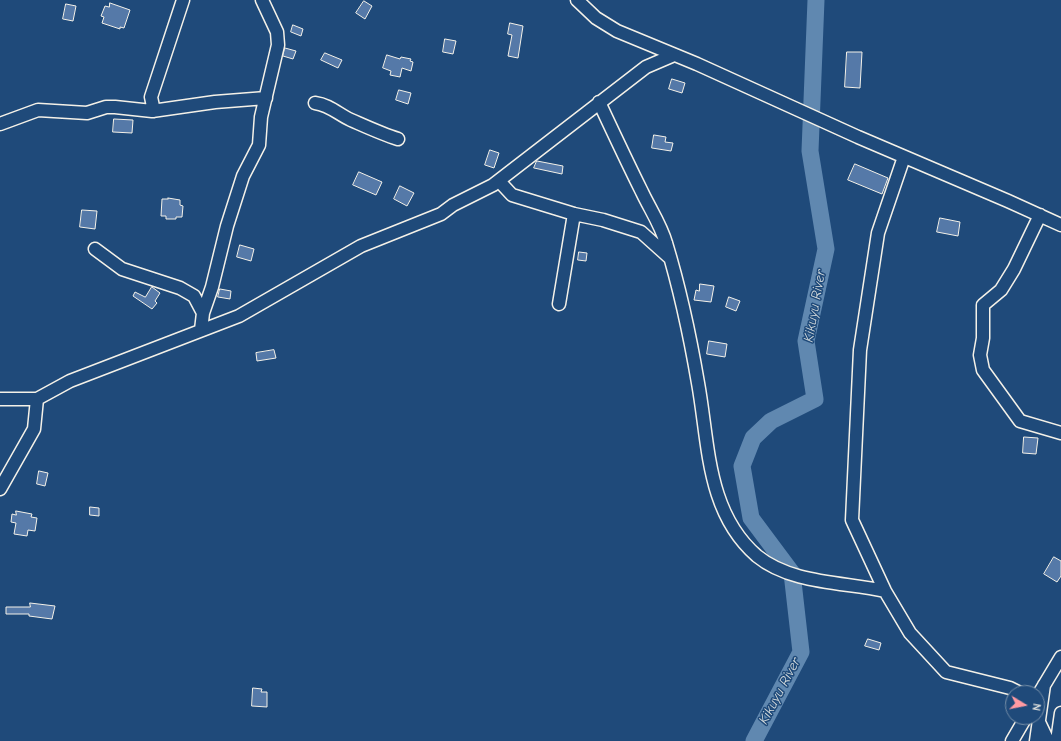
<!DOCTYPE html>
<html>
<head>
<meta charset="utf-8">
<style>
  body { margin:0 }
  #map { position:relative; width:1061px; height:741px; overflow:hidden; background:#1f4a7a; font-family:"Comic Neue",sans-serif }
  canvas { display:block }
  .north { position:absolute; left:1005px; top:685px; width:40px; height:40px; box-sizing:border-box; background:#1f4a7a; border:1px solid #748da6; border-radius:50%; rotate:100deg; font-size:11px; font-weight:700; line-height:16px; text-align:center; color:#f4f1e8 }
  .north::after { content:''; display:block; margin:auto; width:14px; height:18px; background:#ff9aa2; clip-path:polygon(50% 0,100% 100%,50% 72%,0 100%) }
</style>
</head>
<body>
<div id="map">
<canvas width="1061" height="741"></canvas>
<div class="north">N</div>
</div>
<script>
const context = document.querySelector('canvas').getContext('2d');
context.lineJoin = 'round';
function trace(path, color, width, dash) {
  context.strokeStyle = color;
  context.lineWidth = width;
  context.lineCap = dash ? 'butt' : 'round';
  context.setLineDash(dash || []);
  context.stroke(path);
}
function fillPath(path, color) {
  context.fillStyle = color;
  context.fill(path, 'evenodd');
}
function write(font, color, halo, rows, align = 'center') {
  context.font = font + ' "Comic Neue",sans-serif';
  context.lineWidth = 3;
  context.setLineDash([]);
  context.textBaseline = 'middle';
  context.strokeStyle = halo;
  context.fillStyle = color;
  for (const [text, x, y, turn = 0] of rows) {
    context.save();
    context.translate(x, y);
    context.rotate((+turn || 0) * Math.PI / 180);
    context.textAlign = isNaN(turn) ? turn : align;
    if (halo) context.strokeText(text, 0, 0);
    context.fillText(text, 0, 0);
    context.restore();
  }
}
const river = new Path2D(`
  M 754,741 L 801,652 L 792,573 L 751,518 L 742,466 L 753,438 L 771,421 L 815,399 L 806,341 L 826,249 L 810,151 L 816,0`);
const building = new Path2D(`
  M 364,1 L 372,6 L 365,19 L 356,13 Z
  M 110,3 L 130,10 L 124,28 L 120,27 L 120,29 L 102,23 L 104,17 L 101,16 L 105,6 L 109,7 Z
  M 66,4 L 76,6 L 73,21 L 63,19 Z
  M 510,23 L 523,26 L 518,58 L 508,56 L 512,35 L 508,34 Z
  M 293,25 L 303,29 L 301,36 L 291,32 Z
  M 445,39 L 456,41 L 453,54 L 443,52 Z
  M 285,48 L 296,51 L 293,59 L 283,56 Z
  M 847,52 L 862,52 L 860,88 L 845,87 Z
  M 325,53 L 342,60 L 338,68 L 321,60 Z
  M 387,55 L 400,59 L 401,57 L 411,59 L 410,61 L 413,62 L 411,71 L 402,68 L 400,77 L 390,75 L 391,71 L 383,68 Z
  M 672,79 L 685,83 L 682,93 L 669,89 Z
  M 399,90 L 411,93 L 408,104 L 396,100 Z
  M 114,119 L 133,120 L 132,133 L 113,132 Z
  M 654,135 L 666,137 L 665,142 L 673,143 L 671,151 L 652,148 Z
  M 490,150 L 499,153 L 494,168 L 485,165 Z
  M 537,161 L 563,166 L 562,174 L 534,168 Z
  M 855,164 L 888,178 L 882,194 L 848,180 Z
  M 359,172 L 382,182 L 376,195 L 353,185 Z
  M 400,186 L 414,193 L 407,206 L 394,199 Z
  M 168,198 L 180,200 L 180,205 L 183,206 L 182,217 L 176,217 L 176,219 L 166,219 L 166,216 L 161,216 L 162,199 L 168,199 Z
  M 82,210 L 97,211 L 95,229 L 80,227 Z
  M 940,218 L 960,222 L 958,236 L 937,232 Z
  M 240,245 L 254,249 L 251,261 L 237,257 Z
  M 579,252 L 587,253 L 586,261 L 578,260 Z
  M 700,284 L 714,286 L 711,302 L 694,300 L 696,290 L 699,291 Z
  M 152,287 L 160,293 L 155,301 L 157,303 L 152,309 L 133,296 L 135,292 L 145,297 Z
  M 220,289 L 231,291 L 230,299 L 218,297 Z
  M 729,297 L 740,301 L 736,311 L 726,307 Z
  M 709,341 L 727,344 L 725,357 L 707,354 Z
  M 274,350 L 276,358 L 257,361 L 256,353 Z
  M 1024,437 L 1038,438 L 1036,454 L 1023,453 Z
  M 39,471 L 48,473 L 45,486 L 37,484 Z
  M 90,507 L 99,508 L 99,516 L 90,515 Z
  M 16,511 L 32,514 L 31,517 L 37,518 L 35,531 L 28,530 L 27,536 L 14,534 L 16,523 L 11,522 L 12,514 L 16,515 Z
  M 1054,557 L 1061,561 L 1061,576 L 1057,582 L 1044,574 Z
  M 30,603 L 55,606 L 52,619 L 29,616 L 29,614 L 6,614 L 6,607 L 30,607 Z
  M 868,639 L 881,643 L 879,650 L 865,646 Z
  M 253,688 L 262,689 L 261,692 L 267,692 L 267,707 L 252,706 Z`);
const minor = new Path2D(`
  M 577,0 L 596,18 L 617,31 L 697,64 L 858,137 L 1008,201 L 1061,225
  M 599,102 C 613,132 627,162 642,192 C 650,209 661,225 666,243 C 680,289 690,336 698,383 C 709,443 706,512 757,556 C 791,584 844,582 885,591
  M 315,103 C 330,105 338,114 351,120 C 367,127 382,134 398,139
  M 154,111 L 151,97 L 183,0
  M 0,124 L 38,110 L 87,113 L 106,107 L 115,107 L 152,111 L 215,102 L 266,98
  M 904,157 L 878,233 L 860,350 L 852,520 L 885,591 L 910,633 L 946,672 L 1010,688 L 1020,693
  M 499,181 L 512,195 L 574,214 L 603,220 L 641,232 L 670,258
  M 1040,215 L 1014,269 L 1001,290 L 983,305 L 983,338 L 980,355 L 983,370 L 1020,421 L 1061,433
  M 95,249 L 122,269 L 180,288 L 194,296 L 203,313
  M 559,304 L 574,214
  M 201,330 L 203,313 L 212,287 L 227,226 L 243,176 L 259,145 L 261,117 L 278,45 L 277,32 L 262,0
  M 0,399 L 37,399 L 70,381 L 239,316 L 361,246 L 441,214 L 453,205 L 493,185 L 646,67 L 674,55
  M 0,489 L 34,429 L 37,399
  M 1040,692 L 1061,657
  M 1038,720 L 1048,741
  M 1012,741 L 1026,717
  M 1036,741 L 1044,685
  M 1057,741 L 1061,713`);
const waterNames = [
  ["Kikuyu River",815,306,-80],
  ["Kikuyu River",780,691,-62]
];
trace(river, '#6088b0', 17);
fillPath(building, '#5579a8');
trace(building, '#f4f1e8', 1);
trace(minor, '#f4f1e8', 15);
trace(minor, '#1f4a7a', 12);
write('italic 14px', '#d6dcdd', '#1f4a7a', waterNames);
</script>
</body>
</html>
